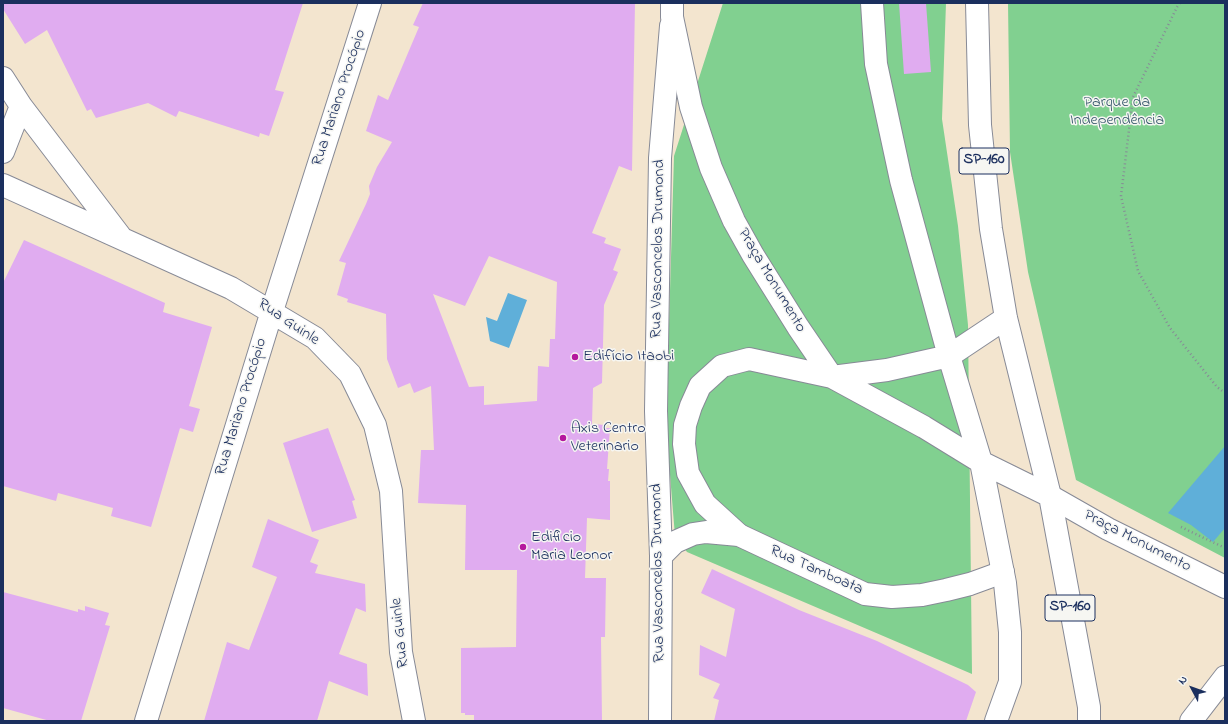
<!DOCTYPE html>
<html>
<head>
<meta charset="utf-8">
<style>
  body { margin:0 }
  #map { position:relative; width:1228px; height:724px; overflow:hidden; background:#f3e5cf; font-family:"Indie Flower",sans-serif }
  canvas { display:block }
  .frame { position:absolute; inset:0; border:4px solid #1b2f5e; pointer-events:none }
  .north { position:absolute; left:1172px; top:668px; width:40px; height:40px; -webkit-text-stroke:3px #f6f6f2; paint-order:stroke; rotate:311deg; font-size:11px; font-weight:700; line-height:16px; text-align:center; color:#1b2f5e }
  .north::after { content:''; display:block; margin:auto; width:14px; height:18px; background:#1b2f5e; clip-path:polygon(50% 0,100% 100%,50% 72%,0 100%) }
</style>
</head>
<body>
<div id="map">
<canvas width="1228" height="724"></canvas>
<div class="frame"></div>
<div class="north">N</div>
</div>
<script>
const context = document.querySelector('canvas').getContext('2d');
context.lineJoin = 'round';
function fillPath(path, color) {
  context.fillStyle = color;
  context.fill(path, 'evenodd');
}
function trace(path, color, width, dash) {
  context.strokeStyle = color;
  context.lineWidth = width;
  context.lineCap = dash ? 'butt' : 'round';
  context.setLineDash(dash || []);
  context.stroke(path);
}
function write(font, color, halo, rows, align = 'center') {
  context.font = font + ' "Indie Flower",sans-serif';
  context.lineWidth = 3;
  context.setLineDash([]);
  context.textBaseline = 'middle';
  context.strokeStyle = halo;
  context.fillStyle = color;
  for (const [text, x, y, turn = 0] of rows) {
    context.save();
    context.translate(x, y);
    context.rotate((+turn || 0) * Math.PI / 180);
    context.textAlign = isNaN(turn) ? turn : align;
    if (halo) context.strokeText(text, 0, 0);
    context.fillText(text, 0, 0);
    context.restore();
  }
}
const green = new Path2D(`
  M 723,3 L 946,3 L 942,119 L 958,226 L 968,325 L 972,674 L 687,552 L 675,536 L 666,426 L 674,156 Z
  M 1008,3 L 1225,3 L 1225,558 L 1076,480 L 1028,272 L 1010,152 Z`);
const water = new Path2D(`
  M 508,293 L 527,300 L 509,348 L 490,341 L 486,317 L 497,321 Z
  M 1225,446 L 1225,528 L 1213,542 L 1191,525 L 1168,513 Z`);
const building = new Path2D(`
  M 3,3 L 303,3 L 275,90 L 284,92 L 269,136 L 260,133 L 259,137 L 179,111 L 176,117 L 148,103 L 96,118 L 91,109 L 87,111 L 47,30 L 25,44 L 3,9 Z
  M 423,3 L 635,3 L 632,171 L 619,166 L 592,233 L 606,238 L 604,243 L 621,249 L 613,270 L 618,272 L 604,305 L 602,383 L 593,388 L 592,424 L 605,425 L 605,428 L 610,428 L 607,469 L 609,469 L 608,481 L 610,481 L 610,520 L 587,518 L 585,578 L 606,578 L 605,637 L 601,637 L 602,721 L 474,721 L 474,715 L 465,715 L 465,713 L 461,713 L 461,648 L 516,647 L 517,570 L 465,570 L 466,505 L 418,503 L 421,450 L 434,450 L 431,386 L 414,393 L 410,383 L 398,388 L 387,359 L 386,314 L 347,302 L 348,299 L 337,295 L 346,263 L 339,261 L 366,204 L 370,194 L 369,186 L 377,167 L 392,142 L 366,131 L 378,95 L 388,100 L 419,27 L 413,25 ZM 489,256 L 557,282 L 555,339 L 550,339 L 549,367 L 538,366 L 537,401 L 484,405 L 484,386 L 469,387 L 433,294 L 465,306 Z
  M 899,3 L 926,3 L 931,72 L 904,74 Z
  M 24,240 L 165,303 L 163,312 L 212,327 L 189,406 L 200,409 L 193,432 L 180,428 L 151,527 L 111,516 L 113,508 L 58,493 L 56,501 L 3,486 L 3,283 Z
  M 328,428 L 355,500 L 352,501 L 357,518 L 312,532 L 283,443 Z
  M 268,519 L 319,540 L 310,562 L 318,565 L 315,573 L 365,584 L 366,612 L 356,608 L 339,654 L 367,664 L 368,696 L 329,681 L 317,721 L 204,721 L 227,642 L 249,650 L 277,577 L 252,567 Z
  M 712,569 L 799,610 L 877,641 L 968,685 L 976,692 L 966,721 L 714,721 L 719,700 L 713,698 L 720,684 L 699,675 L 700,645 L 726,657 L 735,609 L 701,593 Z
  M 3,592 L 78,612 L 78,609 L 85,611 L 85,606 L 109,613 L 105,625 L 110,626 L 81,721 L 50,721 L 3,708 Z`);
const path = new Path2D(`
  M 1180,3 L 1177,7 L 1133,97 L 1121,196 L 1138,271 L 1170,328 L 1217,387 L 1225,393
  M 1181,527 L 1225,548`);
const minor = new Path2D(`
  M 3,78 L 21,106 L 120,236
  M 3,152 L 21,106
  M 3,185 L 231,288 L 315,338 L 350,374 L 375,425 L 391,491 L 401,652 L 414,721
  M 661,556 L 675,542 L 693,534 L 706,532 L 739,535 L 865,594 L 892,597 L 922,595 L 946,590 L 970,584 L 1003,572
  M 146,721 L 272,311 L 370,3
  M 660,721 L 661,556 L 656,411 L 660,158 L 671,26`);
const secondary = new Path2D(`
  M 1050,496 L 1108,529 L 1225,587`);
const primary = new Path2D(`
  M 672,3 L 672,17 L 691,107 L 711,168 L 734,221 L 753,255 L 798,327 L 832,377 L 924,427 L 981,462 L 1050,496
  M 872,3 L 876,64 L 901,180 L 949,356 L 981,462 L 1005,583 L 1010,632 L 1010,682 L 996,721
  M 977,3 L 980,125 L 991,229 L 1006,318 L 1050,496 L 1089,707 L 1089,721
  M 739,535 L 705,504 L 688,473 L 684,444 L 685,425 L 691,406 L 700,386 L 722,366 L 749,359 L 832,377 L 887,370 L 949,356 L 1006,318
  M 1191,721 L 1225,677`);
const markers = [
  [575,357,4,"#b5179e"],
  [563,438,4,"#b5179e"],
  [523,547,4,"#b5179e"]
];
const shields = [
  [984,161,50],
  [1070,608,50]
];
const shieldNames = [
  ["SP-160",984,161],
  ["SP-160",1070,608]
];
const streetNames = [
  ["Rua Mariano Procópio",340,98,-72],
  ["Rua Vasconcelos Drumond",659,249,-89],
  ["Praça Monumento",771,281,59],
  ["Rua Guinle",288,323,34],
  ["Rua Mariano Procópio",242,407,-73],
  ["Praça Monumento",1137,542,27],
  ["Rua Tamboata",816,571,24],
  ["Rua Vasconcelos Drumond",659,573,-91],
  ["Rua Guinle",401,633,-96]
];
const parkNames = [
  ["Parque da",1117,103],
  ["Independência",1117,121]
];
const poiNames = [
  ["Edifício Itaobi",583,357],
  ["Axis Centro",571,429],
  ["Veterinario",571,447],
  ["Edificio",531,538],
  ["Maria Leonor",531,556]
];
fillPath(green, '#81d090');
fillPath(water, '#5fafd9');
fillPath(building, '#e0acf0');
trace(minor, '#878a96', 24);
trace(secondary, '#878a96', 24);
trace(primary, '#878a96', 24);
trace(path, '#878a96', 2.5, [1, 3]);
trace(minor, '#fff', 22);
trace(secondary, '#fff', 22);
trace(primary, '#fff', 22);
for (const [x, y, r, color] of markers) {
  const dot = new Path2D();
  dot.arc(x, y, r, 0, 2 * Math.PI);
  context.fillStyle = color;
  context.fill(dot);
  trace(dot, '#f6f6f2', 1.5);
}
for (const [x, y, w] of shields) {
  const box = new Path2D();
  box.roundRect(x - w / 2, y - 13, w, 26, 3);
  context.fillStyle = '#f6f6f2';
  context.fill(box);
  trace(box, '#1b2f5e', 1);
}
write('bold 15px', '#1b2f5e', null, shieldNames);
write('16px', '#1b2f5e', '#f6f6f2', streetNames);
write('16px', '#34576a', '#f6f6f2', parkNames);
write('16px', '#1b2f5e', '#f6f6f2', poiNames, 'left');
</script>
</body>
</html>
